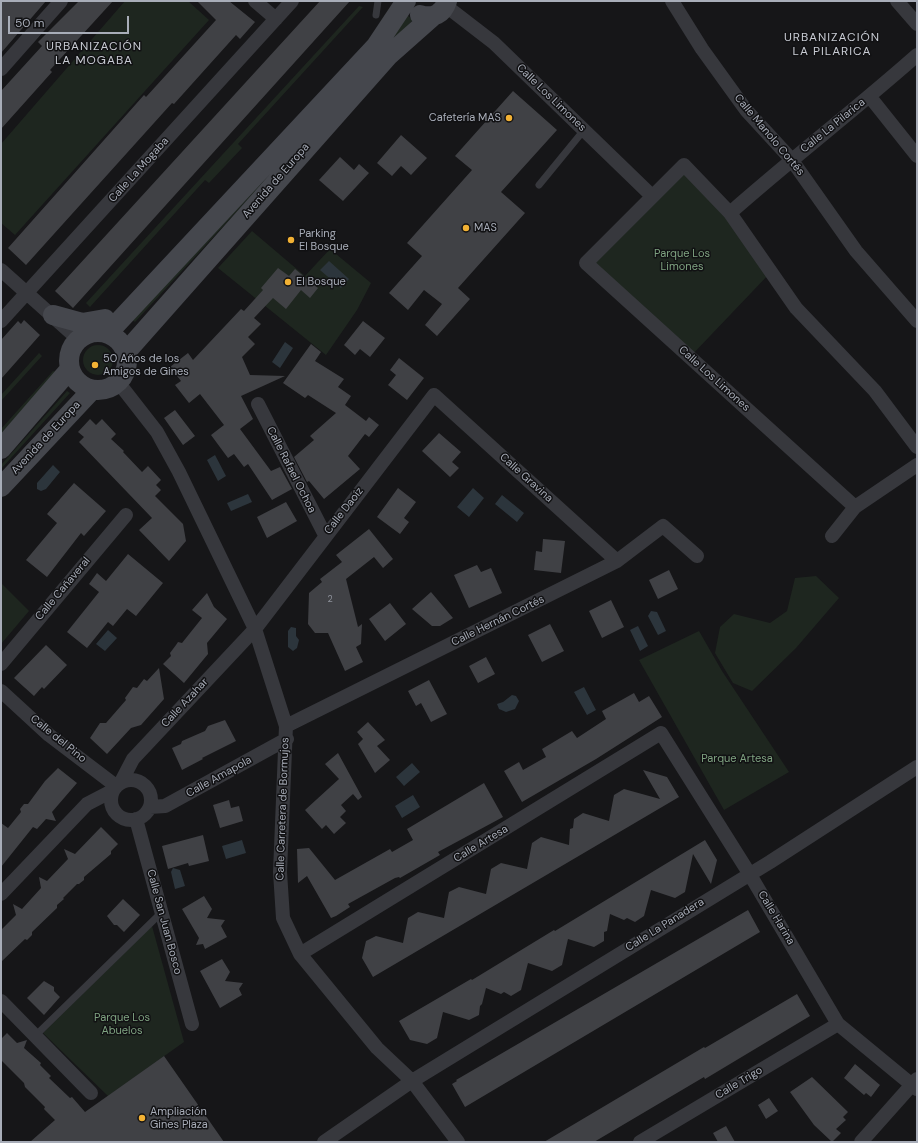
<!DOCTYPE html>
<html>
<head>
<meta charset="utf-8">
<style>
  body { margin:0 }
  #map { position:relative; width:918px; height:1143px; overflow:hidden; background:#161618; font-family:"DM Sans",sans-serif }
  canvas { display:block }
  .frame { position:absolute; inset:0; border:2px solid #a8adb8; pointer-events:none }
  .scale { position:absolute; left:8px; top:16px; width:121px; height:18px; box-sizing:border-box; border:2px solid #a8adb8; border-top:0; padding-left:5px; font-size:12px; line-height:14px; white-space:nowrap; color:#a8adb8; -webkit-text-stroke:3px #111113; paint-order:stroke }
</style>
</head>
<body>
<div id="map">
<canvas width="918" height="1143"></canvas>
<div class="frame"></div>
<div class="scale">50 m</div>
</div>
<script>
const context = document.querySelector('canvas').getContext('2d');
context.lineJoin = 'round';
function fillPath(path, color) {
  context.fillStyle = color;
  context.fill(path, 'evenodd');
}
function trace(path, color, width, dash) {
  context.strokeStyle = color;
  context.lineWidth = width;
  context.lineCap = dash ? 'butt' : 'round';
  context.setLineDash(dash || []);
  context.stroke(path);
}
function write(font, color, halo, rows, align = 'center') {
  context.font = font + ' "DM Sans",sans-serif';
  context.lineWidth = 3;
  context.setLineDash([]);
  context.textBaseline = 'middle';
  context.strokeStyle = halo;
  context.fillStyle = color;
  for (const [text, x, y, turn = 0] of rows) {
    context.save();
    context.translate(x, y);
    context.rotate((+turn || 0) * Math.PI / 180);
    context.textAlign = isNaN(turn) ? turn : align;
    if (halo) context.strokeText(text, 0, 0);
    context.fillText(text, 0, 0);
    context.restore();
  }
}
const green = new Path2D(`
  M 125,1 L 188,1 L 209,20 L 15,235 L 1,223 L 1,144 Z
  M 359,6 L 363,7 L 238,144 L 242,148 L 209,183 L 205,180 L 90,307 L 86,303 Z
  M 407,15 L 413,20 L 135,322 L 132,320 Z
  M 684,165 L 771,272 L 690,357 L 586,263 Z
  M 252,231 L 305,276 L 330,249 L 371,283 L 357,310 L 326,355 L 218,268 Z
  M83 360a15 15 0 1 1 30 0a15 15 0 1 1-30 0Z
  M 39,353 L 42,356 L 1,401 L 1,395 Z
  M 53,371 L 56,372 L 1,434 L 1,429 Z
  M 67,391 L 70,393 L 1,469 L 1,465 Z
  M 816,576 L 839,598 L 796,648 L 752,691 L 733,683 L 715,653 L 720,627 L 734,614 L 770,623 L 787,611 L 795,578 Z
  M 1,583 L 29,611 L 1,644 Z
  M 699,631 L 722,671 L 789,772 L 724,810 L 639,660 Z
  M 152,926 L 184,1042 L 108,1096 L 43,1033 Z`);
const water = new Path2D(`
  M 329,261 L 349,279 L 341,288 L 320,270 Z
  M 285,342 L 293,348 L 280,368 L 272,362 Z
  M 215,455 L 226,476 L 218,481 L 207,460 Z
  M 53,465 L 60,472 L 46,489 L 41,491 L 37,489 L 37,483 Z
  M 473,488 L 484,498 L 469,517 L 457,507 Z
  M 248,494 L 252,502 L 231,511 L 227,503 Z
  M 502,495 L 524,513 L 517,522 L 495,504 Z
  M 651,611 L 657,612 L 666,631 L 658,635 L 648,616 Z
  M 638,626 L 648,646 L 640,651 L 630,630 Z
  M 291,627 L 296,628 L 296,636 L 299,640 L 297,648 L 293,651 L 288,647 L 288,631 Z
  M 108,630 L 117,638 L 105,651 L 96,644 Z
  M 584,687 L 596,710 L 587,715 L 574,692 Z
  M 512,695 L 516,696 L 519,701 L 515,709 L 506,712 L 499,709 L 497,704 L 503,702 Z
  M 412,763 L 420,772 L 404,786 L 396,777 Z
  M 413,795 L 420,807 L 402,818 L 395,806 Z
  M 242,840 L 246,853 L 226,859 L 222,846 Z
  M 173,868 L 180,870 L 185,886 L 175,889 L 171,872 Z`);
const building = new Path2D(`
  M 1,1 L 46,1 L 1,53 Z
  M 79,1 L 113,1 L 50,70 L 52,72 L 1,129 L 1,91 L 42,46 L 38,42 Z
  M 197,1 L 229,1 L 255,22 L 240,39 L 236,35 L 174,104 L 172,103 L 26,265 L 8,248 L 144,95 L 146,97 L 216,20 Z
  M 320,1 L 350,1 L 73,308 L 55,291 Z
  M 513,91 L 557,130 L 501,192 L 525,213 L 458,288 L 470,299 L 437,336 L 425,325 L 442,304 L 424,290 L 408,310 L 389,293 L 422,256 L 407,243 L 472,170 L 455,156 Z
  M 401,135 L 427,158 L 411,175 L 401,166 L 392,176 L 377,163 Z
  M 340,157 L 354,170 L 359,164 L 369,173 L 343,201 L 319,180 Z
  M 278,268 L 289,276 L 295,269 L 318,288 L 310,298 L 301,290 L 286,309 L 273,298 L 254,318 L 261,324 L 248,337 L 255,344 L 242,357 L 250,375 L 285,376 L 241,396 L 253,419 L 240,429 L 271,471 L 280,467 L 292,489 L 272,500 L 248,464 L 244,467 L 234,454 L 228,458 L 211,435 L 224,425 L 200,394 L 189,403 L 175,385 L 181,381 L 170,367 L 188,353 L 193,360 L 241,309 L 244,311 L 263,290 L 261,288 Z
  M 24,320 L 40,335 L 1,379 L 1,340 L 18,321 L 21,324 Z
  M 363,321 L 385,338 L 370,357 L 360,349 L 355,355 L 344,345 Z
  M 311,344 L 321,352 L 315,361 L 344,379 L 338,387 L 351,396 L 345,405 L 366,421 L 369,417 L 379,425 L 369,437 L 365,434 L 348,456 L 360,469 L 324,499 L 309,481 L 307,482 L 294,457 L 314,440 L 310,436 L 336,413 L 308,395 L 305,398 L 283,383 Z
  M 399,358 L 424,378 L 407,400 L 388,385 L 396,375 L 390,370 Z
  M 175,410 L 195,436 L 183,445 L 164,418 Z
  M 90,419 L 96,425 L 102,419 L 116,434 L 111,439 L 124,451 L 123,452 L 142,472 L 148,466 L 161,480 L 156,485 L 161,490 L 155,496 L 183,524 L 186,541 L 169,561 L 139,530 L 152,518 L 79,442 L 84,437 L 78,432 Z
  M 439,433 L 461,452 L 452,462 L 459,468 L 450,477 L 422,451 Z
  M 74,483 L 106,511 L 84,536 L 81,533 L 47,577 L 26,560 L 57,523 L 47,514 Z
  M 398,488 L 416,502 L 404,518 L 409,522 L 400,534 L 377,517 Z
  M 286,502 L 297,521 L 267,538 L 257,517 Z
  M 369,529 L 393,559 L 383,568 L 374,557 L 346,579 L 358,627 L 362,624 L 361,644 L 356,647 L 363,662 L 345,671 L 328,633 L 315,633 L 308,624 L 309,593 L 322,582 L 320,579 L 342,562 L 336,555 Z
  M 543,539 L 565,541 L 561,573 L 534,570 L 536,551 L 542,552 Z
  M 128,554 L 163,583 L 136,616 L 127,609 L 113,626 L 108,622 L 87,648 L 67,632 L 99,592 L 89,584 L 97,573 L 106,581 Z
  M 477,565 L 481,572 L 491,568 L 502,593 L 469,608 L 454,575 Z
  M 669,570 L 678,589 L 658,599 L 649,580 Z
  M 431,592 L 453,618 L 440,626 L 432,626 L 412,609 Z
  M 207,593 L 214,607 L 227,619 L 207,643 L 208,654 L 184,683 L 163,664 L 171,656 L 170,653 L 176,645 L 178,642 L 182,643 L 202,618 L 192,610 Z
  M 611,600 L 624,627 L 602,638 L 589,611 Z
  M 390,603 L 406,624 L 385,641 L 369,619 Z
  M 550,624 L 564,651 L 542,662 L 528,635 Z
  M 46,645 L 67,665 L 44,689 L 42,687 L 34,696 L 14,678 Z
  M 486,657 L 495,674 L 478,683 L 469,666 Z
  M 159,668 L 164,699 L 141,725 L 131,728 L 107,754 L 90,738 L 100,723 L 106,723 L 126,700 L 125,698 L 133,687 L 137,688 L 144,679 L 147,681 Z
  M 429,680 L 447,714 L 431,722 L 421,703 L 416,706 L 408,691 Z
  M 634,693 L 639,702 L 649,696 L 662,717 L 596,759 L 522,802 L 504,771 L 519,762 L 523,770 L 546,757 L 542,749 L 572,731 L 577,738 L 606,719 L 602,711 Z
  M 225,720 L 236,741 L 202,758 L 203,759 L 182,770 L 172,748 L 181,744 L 182,741 L 205,731 L 208,726 Z
  M 368,722 L 385,740 L 377,746 L 390,760 L 375,773 L 358,744 L 363,739 L 357,732 Z
  M 338,753 L 362,797 L 358,800 L 353,794 L 341,805 L 346,811 L 340,817 L 346,823 L 334,834 L 326,825 L 322,829 L 305,810 L 339,779 L 325,764 Z
  M 58,768 L 77,783 L 52,812 L 56,821 L 46,819 L 37,829 L 33,827 L 1,867 L 1,823 L 8,828 L 21,812 L 20,809 L 24,804 L 28,804 L 45,781 Z
  M 643,770 L 667,777 L 679,797 L 373,977 L 362,958 L 366,941 L 376,936 L 403,943 L 408,918 L 418,912 L 444,918 L 449,892 L 459,887 L 486,894 L 491,869 L 501,863 L 527,869 L 532,843 L 541,837 L 569,845 L 570,829 L 573,828 L 574,819 L 583,813 L 609,821 L 614,795 L 624,789 L 660,799 Z
  M 484,783 L 503,817 L 438,852 L 440,855 L 400,878 L 399,877 L 395,878 L 348,904 L 350,907 L 336,916 L 331,918 L 307,876 L 298,883 L 297,849 L 309,848 L 335,880 L 390,849 L 392,852 L 413,840 L 407,829 Z
  M 229,800 L 231,808 L 239,806 L 243,821 L 220,828 L 213,805 Z
  M 101,827 L 118,844 L 111,851 L 111,854 L 84,877 L 84,880 L 79,884 L 77,884 L 63,898 L 64,899 L 57,905 L 57,908 L 32,932 L 32,935 L 27,940 L 25,939 L 1,962 L 1,930 L 16,915 L 13,904 L 22,909 L 41,888 L 39,877 L 47,881 L 68,859 L 64,849 L 75,854 Z
  M 203,835 L 209,861 L 189,866 L 188,863 L 168,869 L 162,846 Z
  M 705,840 L 717,860 L 711,884 L 693,854 L 685,892 L 675,898 L 651,890 L 644,916 L 635,922 L 627,918 L 624,920 L 610,914 L 607,931 L 604,932 L 604,941 L 594,947 L 568,939 L 562,965 L 552,971 L 528,963 L 521,990 L 511,996 L 504,992 L 501,994 L 486,988 L 482,1004 L 480,1006 L 479,1015 L 469,1020 L 443,1012 L 437,1038 L 427,1044 L 410,1040 L 399,1021 L 471,979 L 472,980 L 554,930 L 555,931 Z
  M 204,896 L 212,909 L 207,918 L 225,920 L 221,926 L 227,937 L 205,949 L 203,944 L 196,945 L 199,938 L 182,909 Z
  M 123,899 L 140,915 L 124,932 L 117,925 L 114,925 L 107,916 Z
  M 748,910 L 760,932 L 465,1107 L 452,1084 L 457,1081 L 456,1080 Z
  M 222,959 L 230,972 L 225,981 L 243,983 L 239,989 L 242,995 L 220,1008 L 200,971 Z
  M 44,981 L 54,987 L 54,991 L 60,997 L 44,1015 L 27,998 Z
  M 797,994 L 810,1016 L 705,1079 L 704,1077 L 594,1142 L 544,1142 L 704,1047 L 705,1048 Z
  M 7,1033 L 17,1043 L 27,1040 L 24,1048 L 41,1063 L 40,1065 L 51,1076 L 49,1078 L 70,1098 L 72,1097 L 85,1112 L 164,1056 L 224,1142 L 30,1142 L 55,1120 L 44,1109 L 45,1107 L 25,1087 L 24,1083 L 1,1060 L 1,1039 Z
  M 855,1064 L 880,1085 L 871,1097 L 866,1093 L 864,1095 L 844,1078 Z
  M 812,1077 L 848,1112 L 843,1117 L 846,1120 L 836,1129 L 841,1133 L 832,1142 L 814,1125 L 790,1092 Z
  M 769,1098 L 778,1111 L 766,1119 L 758,1105 Z
  M 726,1126 L 735,1142 L 718,1142 L 713,1133 Z`);
const service = new Path2D(`
  M 376,15 L 378,1
  M 539,185 L 584,130
  M 35,1036 L 162,912`);
const minor = new Path2D(`
  M 255,1 L 276,19
  M 672,1 L 702,49 L 746,110 L 791,159 L 856,251 L 917,321
  M 897,1 L 917,24
  M 446,6 L 494,43 L 652,196
  M 1,69 L 61,1
  M 870,97 L 917,156
  M 730,213 C 791,159 856,109 917,55
  M 1,270 L 78,339
  M 1,321 L 292,1
  M 118,382 L 157,432 L 179,472 L 255,629 L 286,726 L 280,872 L 283,918 L 300,954 L 377,1048 L 412,1081 L 458,1142
  M 258,404 L 325,535
  M 855,507 L 586,263 L 684,165 L 730,213 L 796,308 L 875,391 L 917,447
  M 832,536 L 855,507 L 917,465
  M 1,664 L 126,515
  M 1,691 L 49,735 L 116,786
  M 286,726 L 617,561 L 663,526 L 697,556
  M111 800a20 20 0 1 1 40 0a20 20 0 1 1-40 0Z
  M 121,782 L 133,759 L 255,629 L 434,395 L 617,561
  M 150,807 L 165,806 L 287,739
  M 136,819 L 192,1024
  M 1,894 L 87,804 L 112,791
  M 300,954 L 661,733 L 749,873 L 838,1024 L 917,1089
  M 1,1001 L 91,1093
  M 324,1142 L 412,1081 L 770,862 L 917,767
  M 640,1142 L 838,1024
  M 861,1142 L 917,1079`);
const secondary = new Path2D(`
  M 420,15 C 433,19 443,14 447,1
  M 53,315 L 82,323 L 105,319
  M69 361a29 29 0 1 1 58 0a29 29 0 1 1-58 0Z
  M 108,333 L 376,46 L 406,1
  M 126,352 L 388,56 L 432,17
  M 1,449 L 70,369
  M 1,487 L 92,390`);
const markers = [
  [509,118,4,"#f2b134"],
  [466,228,4,"#f2b134"],
  [291,240,4,"#f2b134"],
  [288,282,4,"#f2b134"],
  [95,365,4,"#f2b134"],
  [142,1118,4,"#f2b134"]
];
const numberNames = [
  ["2",330,600]
];
const streetNames = [
  ["Calle Los Limones",551,98,44],
  ["Calle La Pilarica",833,126,-39],
  ["Calle Manolo Cortés",769,135,50],
  ["Calle La Mogaba",139,170,-48],
  ["Avenida de Europa",276,181,-49],
  ["Calle Los Limones",714,379,42],
  ["Avenida de Europa",46,438,-47],
  ["Calle Rafael Ochoa",291,470,63],
  ["Calle Gravina",526,478,42],
  ["Calle Daoíz",344,511,-52],
  ["Calle Cañaveral",63,589,-50],
  ["Calle Hernán Cortés",498,621,-26],
  ["Calle Azahar",185,703,-47],
  ["Calle del Pino",58,739,39],
  ["Calle Amapola",219,777,-29],
  ["Calle Carretera de Bormujos",283,809,-88],
  ["Calle Artesa",481,844,-31],
  ["Calle Harina",776,918,59],
  ["Calle San Juan Bosco",164,922,75],
  ["Calle La Panadera",665,925,-32],
  ["Calle Trigo",739,1083,-31]
];
const poiNames = [
  ["Cafetería MAS",501,118,"right"],
  ["MAS",474,228],
  ["Parking",299,234],
  ["El Bosque",299,247],
  ["El Bosque",296,282],
  ["50 Años de los",103,359],
  ["Amigos de Gines",103,372],
  ["Ampliación",150,1112],
  ["Gines Plaza",150,1125]
];
const parkNames = [
  ["Parque Los",682,254],
  ["Limones",682,267],
  ["Parque Artesa",737,759],
  ["Parque Los",122,1018],
  ["Abuelos",122,1031]
];
const neighbourhoodNames = [
  ["URBANIZACIÓN",832,38],
  ["LA PILARICA",832,52],
  ["URBANIZACIÓN",94,47],
  ["LA MOGABA",94,61]
];
fillPath(green, '#1e261f');
fillPath(water, '#2c353c');
fillPath(building, '#404145');
trace(service, '#37383d', 7);
trace(minor, '#37383d', 14);
trace(secondary, '#45474d', 20);
for (const [x, y, r, color] of markers) {
  const dot = new Path2D();
  dot.arc(x, y, r, 0, 2 * Math.PI);
  context.fillStyle = color;
  context.fill(dot);
  trace(dot, '#111113', 1.5);
}
write('9px', '#8e929b', null, numberNames);
write('11px', '#a8adb8', '#111113', streetNames);
write('11px', '#a8adb8', '#111113', poiNames, 'left');
write('11px', '#7fa381', '#111113', parkNames);
context.letterSpacing = '1px';
write('12px', '#c9ccd4', '#111113', neighbourhoodNames);
context.letterSpacing = '0px';
</script>
</body>
</html>
